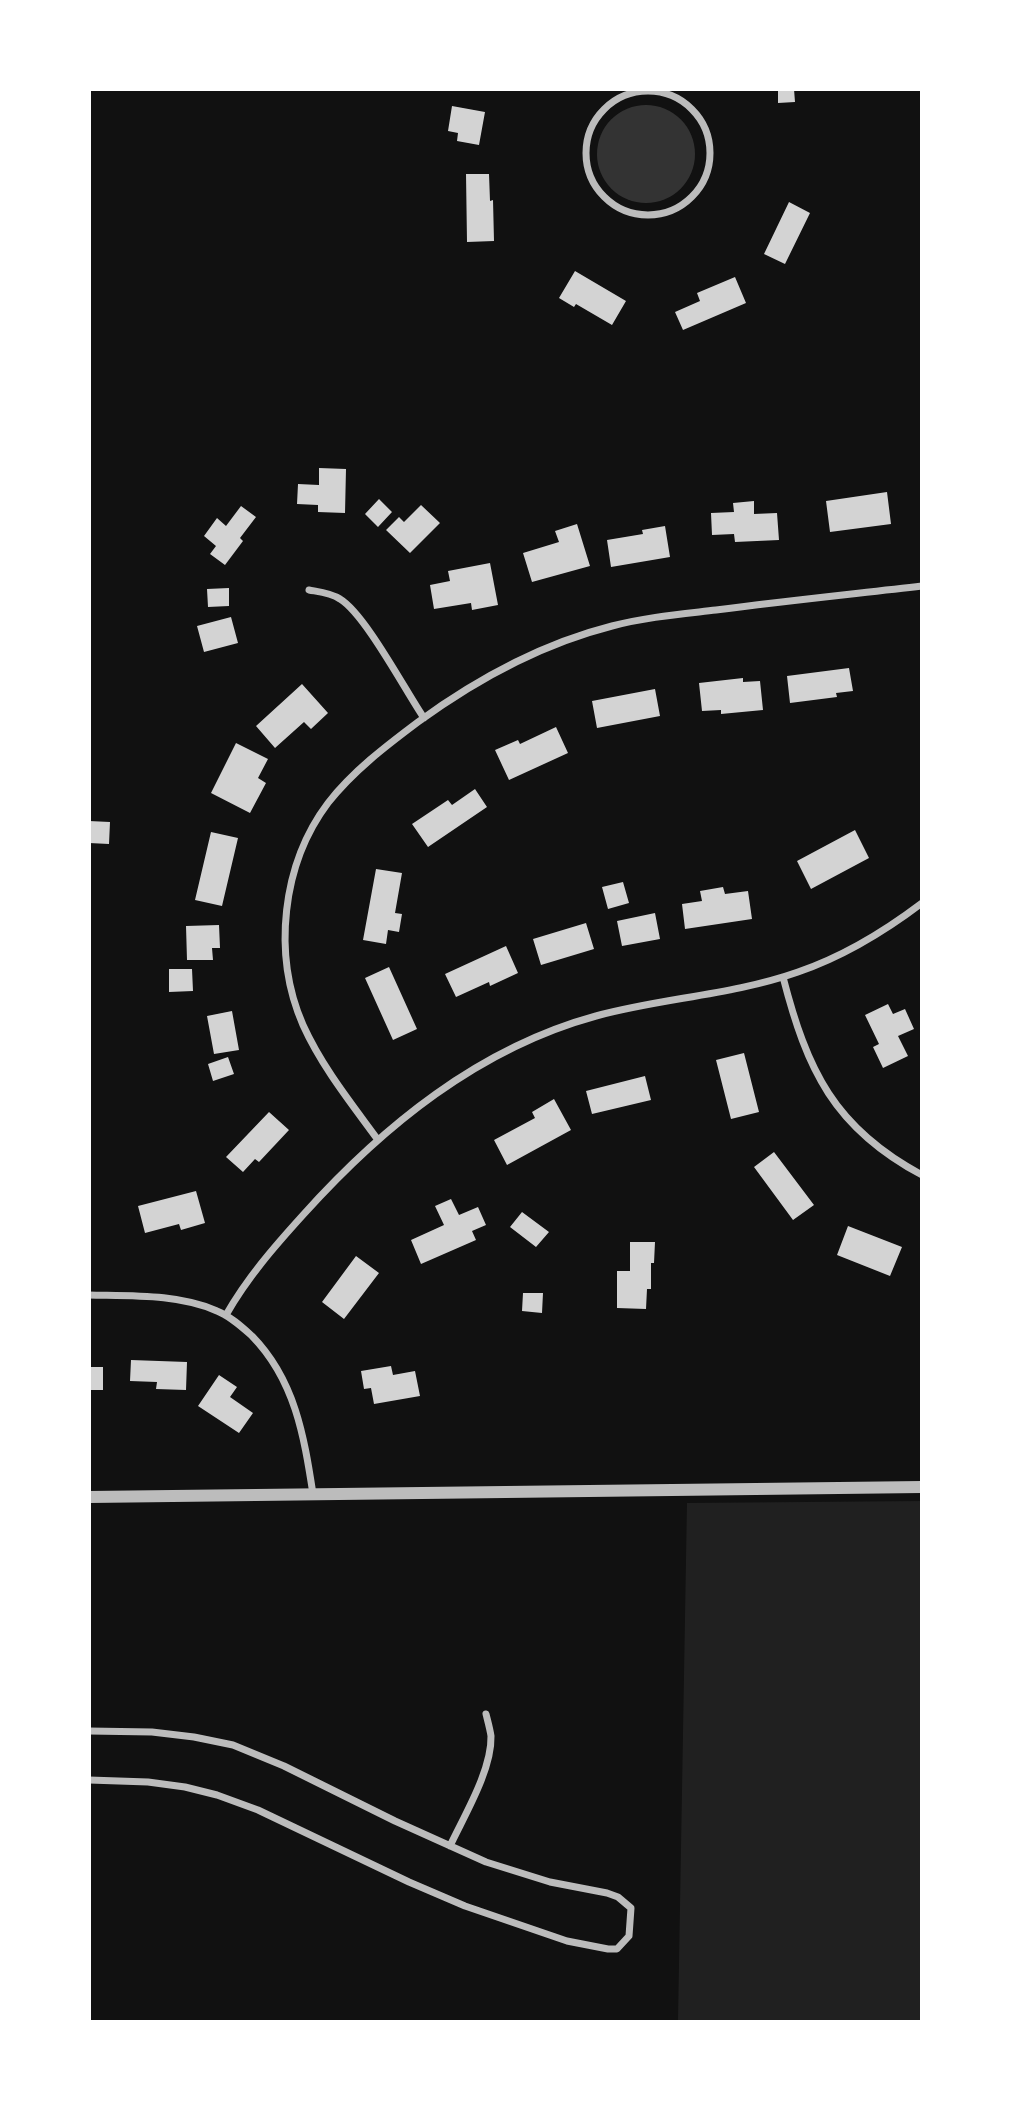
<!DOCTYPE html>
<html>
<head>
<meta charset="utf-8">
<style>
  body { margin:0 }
  #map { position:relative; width:1011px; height:2111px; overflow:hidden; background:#111; font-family:"Sofia Sans Condensed",sans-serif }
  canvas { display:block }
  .frame { position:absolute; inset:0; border:91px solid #fff; pointer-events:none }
</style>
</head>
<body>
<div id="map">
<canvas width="1011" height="2111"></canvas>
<div class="frame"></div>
</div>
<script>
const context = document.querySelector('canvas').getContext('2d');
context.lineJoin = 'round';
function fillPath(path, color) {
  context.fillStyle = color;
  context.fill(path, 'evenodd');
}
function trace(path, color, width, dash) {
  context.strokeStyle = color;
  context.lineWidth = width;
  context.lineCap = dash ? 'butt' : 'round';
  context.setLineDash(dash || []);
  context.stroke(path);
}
const green = new Path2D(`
  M 922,1501 L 922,2022 L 678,2022 L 687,1503 Z`);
const water = new Path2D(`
  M597 154a49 49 0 1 1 98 0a49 49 0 1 1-98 0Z`);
const building = new Path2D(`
  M 778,89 L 794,89 L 795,102 L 778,103 Z
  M 452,106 L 485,112 L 479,145 L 457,141 L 458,133 L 448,131 Z
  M 466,174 L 489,174 L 490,201 L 493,200 L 494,241 L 467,242 Z
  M 789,202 L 810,213 L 785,264 L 764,254 Z
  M 575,271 L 626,301 L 612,325 L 576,304 L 574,307 L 559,298 Z
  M 735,277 L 746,303 L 683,330 L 675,312 L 700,301 L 697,293 Z
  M 319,468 L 346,469 L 345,513 L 318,512 L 318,505 L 297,504 L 298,484 L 319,485 Z
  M 887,492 L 891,524 L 830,532 L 826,501 Z
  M 379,499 L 392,512 L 378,527 L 365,514 Z
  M 754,501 L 754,514 L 777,513 L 779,540 L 735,542 L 734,534 L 712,535 L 711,513 L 734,512 L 733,503 Z
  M 421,505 L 440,523 L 410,553 L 386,530 L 399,517 L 404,522 Z
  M 241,506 L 256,517 L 240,538 L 243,541 L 225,565 L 210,554 L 216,546 L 204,536 L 217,518 L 226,526 Z
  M 577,524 L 590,566 L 532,582 L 523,553 L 559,542 L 555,531 Z
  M 665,526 L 670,557 L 611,567 L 607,540 L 643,534 L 642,530 Z
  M 490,563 L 498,605 L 472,610 L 471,603 L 434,609 L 430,585 L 450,581 L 448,571 Z
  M 229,588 L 229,606 L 208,607 L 207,589 Z
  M 231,617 L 238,643 L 204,652 L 197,626 Z
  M 849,668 L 853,691 L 836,693 L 837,697 L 790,703 L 787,676 Z
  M 743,678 L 743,682 L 760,681 L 763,710 L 721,714 L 721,710 L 702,711 L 699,683 Z
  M 302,684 L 328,713 L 311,729 L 304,722 L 275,748 L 256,726 Z
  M 655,689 L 660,716 L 597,728 L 592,701 Z
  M 556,727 L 568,753 L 509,780 L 495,750 L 518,740 L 520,744 Z
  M 236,743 L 268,759 L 258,778 L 266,783 L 250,813 L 211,793 Z
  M 475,789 L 487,807 L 428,847 L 412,824 L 448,800 L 452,805 Z
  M 89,821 L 110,822 L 109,844 L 89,843 Z
  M 855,830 L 869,858 L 811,889 L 797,861 Z
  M 211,832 L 238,838 L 222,906 L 195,900 Z
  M 376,869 L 402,873 L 395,913 L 402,914 L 399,932 L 388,930 L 386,944 L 363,940 Z
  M 623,882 L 629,903 L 608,909 L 602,887 Z
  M 723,887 L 725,894 L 748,891 L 752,919 L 685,929 L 682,904 L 702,901 L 700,891 Z
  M 655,913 L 660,939 L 622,946 L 617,921 Z
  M 586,923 L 594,949 L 541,965 L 533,939 Z
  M 219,925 L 220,948 L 212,948 L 213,960 L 187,960 L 186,926 Z
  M 506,946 L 518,973 L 490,986 L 489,982 L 456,997 L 445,974 Z
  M 389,967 L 417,1029 L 393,1040 L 365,978 Z
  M 169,969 L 192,969 L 193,991 L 169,992 Z
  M 888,1004 L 893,1014 L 905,1009 L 914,1029 L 898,1036 L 908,1056 L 883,1068 L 873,1047 L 879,1044 L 865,1015 Z
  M 232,1011 L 239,1050 L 214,1054 L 207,1016 Z
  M 744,1053 L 759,1112 L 731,1119 L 716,1060 Z
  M 228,1057 L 234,1074 L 213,1081 L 208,1064 Z
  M 645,1076 L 651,1100 L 592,1114 L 586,1091 Z
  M 554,1099 L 571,1130 L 507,1165 L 494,1140 L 535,1118 L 532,1112 Z
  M 269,1112 L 289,1130 L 259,1162 L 255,1159 L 243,1172 L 226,1157 Z
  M 774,1152 L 814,1205 L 793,1220 L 754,1167 Z
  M 196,1191 L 205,1223 L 181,1230 L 179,1224 L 145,1233 L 138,1206 Z
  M 451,1199 L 459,1215 L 478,1207 L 486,1225 L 472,1231 L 476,1240 L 421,1264 L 411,1240 L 444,1225 L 435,1206 Z
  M 522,1212 L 549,1232 L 536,1247 L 510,1227 Z
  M 848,1226 L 902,1247 L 890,1276 L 837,1255 Z
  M 630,1242 L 655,1242 L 654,1263 L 651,1263 L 651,1289 L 647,1289 L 646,1309 L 617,1308 L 617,1271 L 630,1271 Z
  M 356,1256 L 379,1273 L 344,1319 L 322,1302 Z
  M 523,1293 L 543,1293 L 542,1313 L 522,1311 Z
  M 131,1360 L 187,1362 L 186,1390 L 156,1389 L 157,1382 L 130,1381 Z
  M 391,1366 L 393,1375 L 415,1371 L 420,1396 L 374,1404 L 371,1388 L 364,1389 L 361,1371 Z
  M 89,1367 L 103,1367 L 103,1390 L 89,1390 Z
  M 219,1375 L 237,1387 L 230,1397 L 253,1413 L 239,1433 L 198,1406 Z`);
const minor = new Path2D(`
  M586 153a62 62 0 1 1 124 0a62 62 0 1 1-124 0Z
  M 309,590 C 320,592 331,593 340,599 C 365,614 405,690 424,718
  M 783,977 C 807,1070 834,1128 922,1175
  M 378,1140 C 351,1103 322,1067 303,1025 C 272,954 282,864 328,803 C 353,771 386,746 418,722 C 477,679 541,644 612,626 C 646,617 682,614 716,610 C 785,601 853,594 922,586
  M 89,1295 C 131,1296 179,1294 217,1311 C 230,1316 242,1327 252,1336 C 295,1380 304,1436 313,1494
  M 226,1315 C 247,1278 274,1247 303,1215 C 383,1126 479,1048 596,1016 C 662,998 733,995 798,972 C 842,957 885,931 922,903
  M 89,1731 L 152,1732 L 194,1737 L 233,1745 L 284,1766 L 395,1821 L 486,1862 L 550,1882 L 607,1893 L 618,1897 L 631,1908 L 629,1936 L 617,1949 L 608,1949 L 567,1941 L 465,1906 L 409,1882 L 258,1810 L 217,1795 L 185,1787 L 148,1782 L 89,1780
  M 450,1846 C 464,1816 492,1770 491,1736 C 490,1729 488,1722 486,1714`);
const tertiary = new Path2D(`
  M 89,1497 L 922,1487`);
fillPath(green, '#202020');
fillPath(water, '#333');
fillPath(building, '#d3d3d3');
trace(minor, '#bcbcbc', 7);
trace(tertiary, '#bcbcbc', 12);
</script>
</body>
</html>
